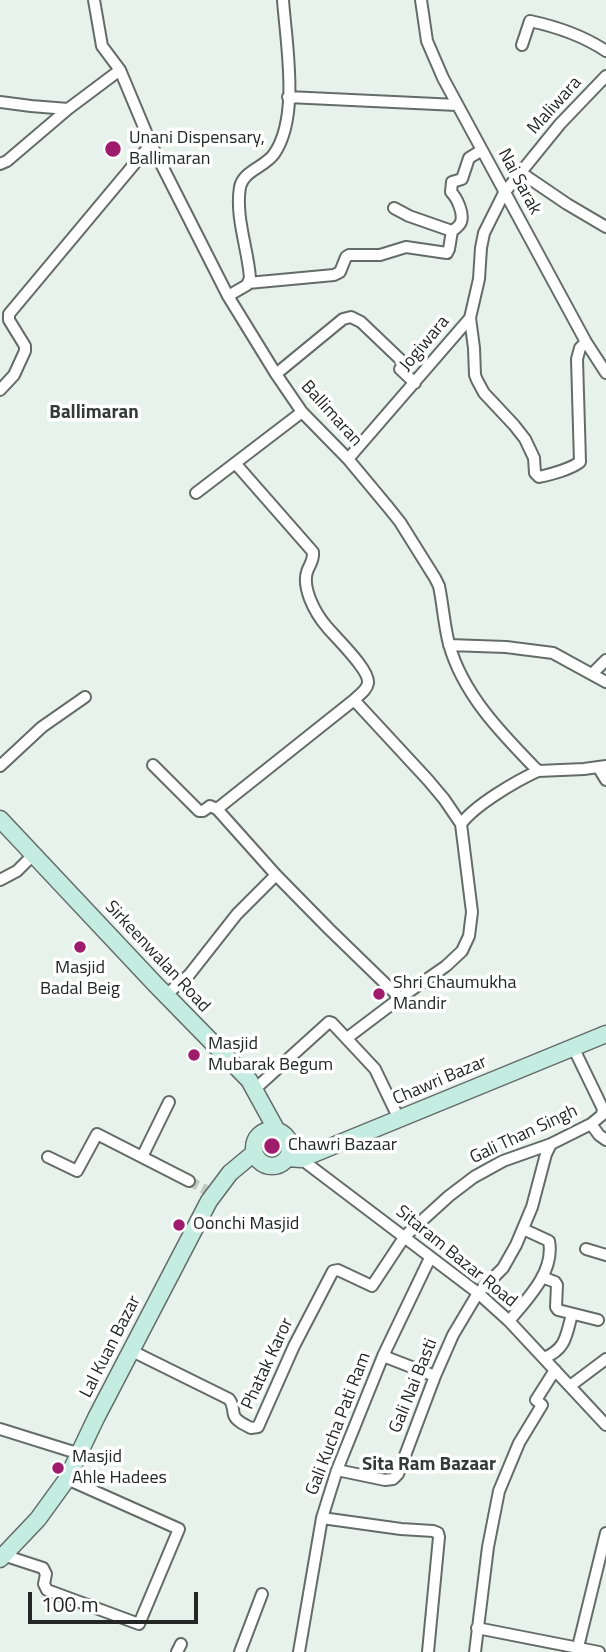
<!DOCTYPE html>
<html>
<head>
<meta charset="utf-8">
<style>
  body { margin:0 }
  #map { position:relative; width:606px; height:1652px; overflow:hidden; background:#e8f2ed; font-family:"Titillium Web",sans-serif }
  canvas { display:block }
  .scale { position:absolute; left:28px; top:1592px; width:170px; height:32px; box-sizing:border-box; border:4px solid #242726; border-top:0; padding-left:9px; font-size:21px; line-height:24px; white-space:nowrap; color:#242726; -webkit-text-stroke:5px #fff; paint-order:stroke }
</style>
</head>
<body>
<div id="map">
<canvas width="606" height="1652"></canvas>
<div class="scale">100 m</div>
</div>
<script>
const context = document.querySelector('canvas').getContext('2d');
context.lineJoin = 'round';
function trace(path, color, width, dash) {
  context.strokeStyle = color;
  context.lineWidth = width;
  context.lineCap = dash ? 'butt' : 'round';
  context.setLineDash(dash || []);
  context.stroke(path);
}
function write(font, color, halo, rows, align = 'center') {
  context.font = font + ' "Titillium Web",sans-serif';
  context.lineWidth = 7;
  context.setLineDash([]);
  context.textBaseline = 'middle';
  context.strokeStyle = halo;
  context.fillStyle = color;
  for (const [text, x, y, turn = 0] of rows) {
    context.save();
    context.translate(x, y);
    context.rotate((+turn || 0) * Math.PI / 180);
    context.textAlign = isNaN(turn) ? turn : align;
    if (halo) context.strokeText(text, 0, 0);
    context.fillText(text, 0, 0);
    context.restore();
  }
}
const streetTunnel = new Path2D(`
  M 189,1181 L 206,1190`);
const street = new Path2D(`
  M 94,0 L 102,46 L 120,70 L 151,144 L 228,296 L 276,374 L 302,412 L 348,459 L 388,507 L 400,522 L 435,578 L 439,586 C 443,605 444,625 449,644 C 463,695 503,735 538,771 L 584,769 L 606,766
  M 421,0 L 427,41 L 443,78 L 586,342 L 606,373
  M 522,45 L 530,21 C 558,27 582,35 606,51
  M 288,97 L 457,105
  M 0,102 L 31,106 L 68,109
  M 0,164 L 7,161 L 68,109 L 120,70
  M 520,172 L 567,204 L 606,227
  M 394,208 L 409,216 L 452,231
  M 248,283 L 334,275 L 340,272 L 346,257 L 349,255 L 380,255 L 406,247 L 447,253 L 449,249 L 452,231 C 455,229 460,225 461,222 C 464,213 457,198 451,192 L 452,182 L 462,179 L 469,158 L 482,150
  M 228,296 L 247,285 L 250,278 C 248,249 235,217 240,187 C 243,171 265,167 274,154 C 300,117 286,43 283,0
  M 470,318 L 474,348 L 475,375 L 477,380 L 484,393 L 514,425 L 525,439 L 534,458 L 535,473 L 539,477 C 552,474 569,470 580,462 L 577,359 L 580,348 L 586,342
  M 276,374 L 343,319 L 351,317 L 361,322 L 405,364 L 400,369 L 415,383
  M 0,390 L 14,375 L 25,351 L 25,346 L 9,320 L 9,314 L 151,144
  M 348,459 L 470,318 L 479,279 L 481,248 L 484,233 L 504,193 L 560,124 L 606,76
  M 235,463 L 313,552 C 314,561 309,565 307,572 C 304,581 307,591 310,599 C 314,609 320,619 327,627 C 336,638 370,670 368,683 C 367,690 359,695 354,700 L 217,809 L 276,875 L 329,929 L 400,998
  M 196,493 L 302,412
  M 449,645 L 506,647 L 553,653 L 606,682
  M 592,674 L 606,660
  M 153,765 L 199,811 L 203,811 L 210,806 L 217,809
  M 0,766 L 42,727 L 85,697
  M 598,767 L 606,780
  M 461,824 C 475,805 516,781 538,771
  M 0,880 L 17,871 L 34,854
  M 166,995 L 189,975 L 237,914 L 276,875
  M 347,1038 L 400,998 L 446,966 L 462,951 L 469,936 L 472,912 L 461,824 L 444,799 L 428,780 L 354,700
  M 255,1089 L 329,1022 L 332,1023 L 375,1069 L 399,1119
  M 591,1124 L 599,1135 L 606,1140
  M 48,1157 L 77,1171 L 97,1134 L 189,1181
  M 142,1157 L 169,1102
  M 301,1159 L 478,1293 L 509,1321 L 606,1425
  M 586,1249 L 606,1255
  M 542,1277 L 555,1282 L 557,1285 L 556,1307 L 558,1310 L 598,1320
  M 509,1321 C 527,1299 555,1272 549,1241 L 523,1229
  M 132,1351 L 229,1399 C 234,1405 232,1408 234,1415 C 236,1421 245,1425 251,1428 L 258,1427 L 294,1346 L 333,1271 L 338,1270 L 372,1286 L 405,1236 L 449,1196 L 474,1177 L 503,1161 L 551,1144 L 591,1124 L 602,1115 L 603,1109 L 573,1047
  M 383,1356 L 435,1376
  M 544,1358 C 566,1349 566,1336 572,1314
  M 570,1386 L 606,1359
  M 0,1429 L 80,1454
  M 337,1470 L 385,1480 L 393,1479 L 398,1474 L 435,1376 L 453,1335 L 478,1293 L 503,1268 L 516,1245 L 532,1207 L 546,1154 L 551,1144
  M 322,1518 L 401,1529 L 433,1531 L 438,1533 L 439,1537 L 428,1652
  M 3,1555 L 43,1568 L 46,1574 L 44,1584 L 47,1590 L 139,1624 L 179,1529 L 67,1479
  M 477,1628 L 599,1652
  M 578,1647 L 606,1533
  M 177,1652 L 181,1644
  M 240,1652 L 262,1594
  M 299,1652 L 322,1518 L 337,1470 L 383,1356 L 430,1258
  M 475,1652 L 488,1547 L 499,1491 L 519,1443 L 542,1405 L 536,1400 L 555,1370`);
const secondary = new Path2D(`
  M 0,819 L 156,985 L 249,1080 L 276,1129
  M254 1148a18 18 0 1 1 36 0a18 18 0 1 1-36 0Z
  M 288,1158 L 301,1159 L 606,1034
  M 0,1559 L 38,1519 L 67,1479 L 96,1418 L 209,1201 L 230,1173 L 254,1153`);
const markers = [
  [113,149,9,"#9f1c6d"],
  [80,947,7,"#9f1c6d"],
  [379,994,7,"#9f1c6d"],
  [194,1055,7,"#9f1c6d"],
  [272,1146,9,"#9f1c6d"],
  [179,1225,7,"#9f1c6d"],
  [58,1468,7,"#9f1c6d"]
];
const streetNames = [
  ["Maliwara",555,106,-48],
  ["Nai Sarak",519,182,62],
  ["Jogiwara",425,344,-50],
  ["Ballimaran",331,414,48],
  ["Sirkeenwalan Road",157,957,47],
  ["Chawri Bazar",440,1081,-23],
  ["Gali Than Singh",524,1135,-25],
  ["Sitaram Bazar Road",456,1257,39],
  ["Lal Kuan Bazar",111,1347,-63],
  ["Phatak Karor",268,1364,-65],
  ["Gali Nai Basti",414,1386,-68],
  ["Gali Kucha Pati Ram",339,1424,-69]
];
const poiNames = [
  ["Unani Dispensary,",129,139],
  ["Ballimaran",129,160],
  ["Masjid",80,969,"center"],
  ["Badal Beig",80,990,"center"],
  ["Shri Chaumukha",393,984],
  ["Mandir",393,1005],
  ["Masjid",208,1045],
  ["Mubarak Begum",208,1066],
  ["Chawri Bazaar",288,1146],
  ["Oonchi Masjid",193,1225],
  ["Masjid",72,1458],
  ["Ahle Hadees",72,1479]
];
const neighbourhoodNames = [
  ["Ballimaran",94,413],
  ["Sita Ram Bazaar",429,1465]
];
trace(streetTunnel, '#c1c9c5', 10, [10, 5]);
trace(street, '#646c69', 14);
trace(secondary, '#646c69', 19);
trace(street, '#fff', 10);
trace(secondary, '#c4ece0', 16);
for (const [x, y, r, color] of markers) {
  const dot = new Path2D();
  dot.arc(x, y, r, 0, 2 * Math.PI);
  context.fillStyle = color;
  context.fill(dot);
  trace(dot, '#fff', 2.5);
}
write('18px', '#242726', '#fff', streetNames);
write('18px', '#242726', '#fff', poiNames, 'left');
write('bold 19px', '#333b38', '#fff', neighbourhoodNames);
</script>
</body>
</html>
